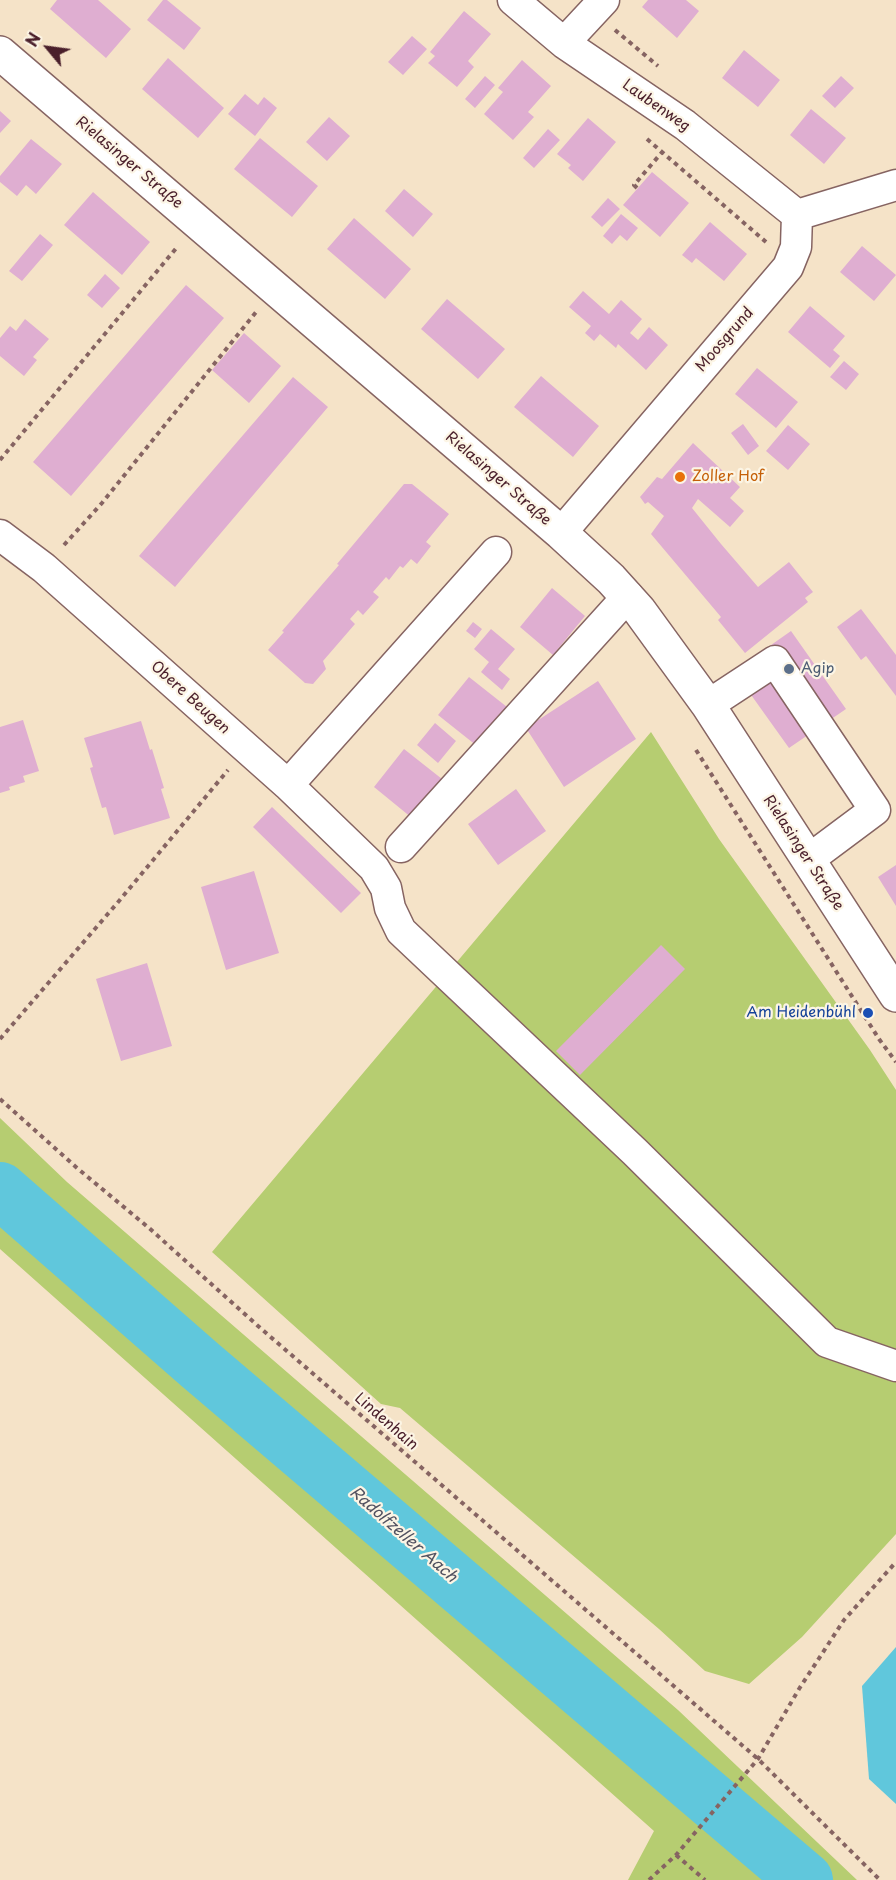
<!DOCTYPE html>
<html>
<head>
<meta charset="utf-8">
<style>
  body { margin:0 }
  #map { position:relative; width:896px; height:1880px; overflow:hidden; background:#f5e3c8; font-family:"Playpen Sans",sans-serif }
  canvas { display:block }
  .north { position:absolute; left:18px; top:18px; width:60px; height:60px; -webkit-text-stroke:4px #fcf5e5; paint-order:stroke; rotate:299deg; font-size:16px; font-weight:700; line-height:24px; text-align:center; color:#4a1f2b }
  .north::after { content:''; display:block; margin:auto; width:21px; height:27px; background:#4a1f2b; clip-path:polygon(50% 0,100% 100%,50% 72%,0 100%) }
</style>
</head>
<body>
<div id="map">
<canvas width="896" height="1880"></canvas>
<div class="north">N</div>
</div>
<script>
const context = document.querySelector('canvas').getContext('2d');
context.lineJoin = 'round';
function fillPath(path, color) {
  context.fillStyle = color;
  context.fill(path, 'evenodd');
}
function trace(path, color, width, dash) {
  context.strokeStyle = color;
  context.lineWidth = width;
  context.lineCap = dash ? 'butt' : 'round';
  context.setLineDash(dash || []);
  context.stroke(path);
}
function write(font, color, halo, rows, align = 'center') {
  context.font = font + ' "Playpen Sans",sans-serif';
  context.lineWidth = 4.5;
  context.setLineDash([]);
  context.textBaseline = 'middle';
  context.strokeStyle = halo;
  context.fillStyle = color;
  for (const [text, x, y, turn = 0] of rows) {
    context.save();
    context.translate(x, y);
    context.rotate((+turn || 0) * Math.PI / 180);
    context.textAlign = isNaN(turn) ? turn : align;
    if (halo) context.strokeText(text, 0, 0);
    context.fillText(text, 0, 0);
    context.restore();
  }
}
const green = new Path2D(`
  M 651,732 L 719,839 L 870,1050 L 896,1090 L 896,1534 L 802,1637 L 749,1684 L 705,1671 L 659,1629 L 400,1408 L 381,1404 L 212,1252 Z
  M 0,1118 L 67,1182 L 678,1710 L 857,1880 L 628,1880 L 654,1831 L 0,1249 Z`);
const water = new Path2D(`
  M 896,1647 L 896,1804 L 869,1779 L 862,1686 Z`);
const river = new Path2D(`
  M 0,1190 L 200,1365 L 805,1880`);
const building = new Path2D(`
  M 57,0 L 98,0 L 131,29 L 106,58 L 50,9 Z
  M 163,0 L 167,0 L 201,28 L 184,50 L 147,20 Z
  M 648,0 L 686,0 L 699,11 L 677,38 L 642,7 Z
  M 464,11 L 491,34 L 468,61 L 474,67 L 457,87 L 428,63 L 435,56 L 430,52 Z
  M 412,36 L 427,49 L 403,75 L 388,62 Z
  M 744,50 L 780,80 L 758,107 L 722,78 Z
  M 168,58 L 224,108 L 198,138 L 142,89 Z
  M 522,60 L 551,86 L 528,112 L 534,117 L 513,140 L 484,114 L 503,92 L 498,88 Z
  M 485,76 L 495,85 L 475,108 L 465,99 Z
  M 841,76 L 854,88 L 835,108 L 822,96 Z
  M 245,94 L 258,105 L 264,97 L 277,108 L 255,136 L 228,114 Z
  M 811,109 L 846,138 L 824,164 L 790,135 Z
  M 0,111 L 11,121 L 0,133 Z
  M 329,117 L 350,136 L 327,161 L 306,142 Z
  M 588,118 L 616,142 L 583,181 L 568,168 L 571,165 L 557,154 Z
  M 548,129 L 560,140 L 534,168 L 523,158 Z
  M 260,138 L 318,186 L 292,217 L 234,169 Z
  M 31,139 L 62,164 L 36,194 L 26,185 L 17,196 L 0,182 L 0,176 Z
  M 652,172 L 689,203 L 660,237 L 623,205 Z
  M 404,189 L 433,214 L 413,237 L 385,211 Z
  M 93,192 L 150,242 L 122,275 L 64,225 Z
  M 608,198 L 620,209 L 602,227 L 591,217 Z
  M 621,214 L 638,228 L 627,241 L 620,235 L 612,244 L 603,236 Z
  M 354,218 L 411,269 L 385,299 L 327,249 Z
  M 710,222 L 747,254 L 724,281 L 696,258 L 692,263 L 682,255 Z
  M 40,234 L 53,245 L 22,281 L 9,271 Z
  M 862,246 L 896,275 L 874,301 L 840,272 Z
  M 105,274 L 120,288 L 102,308 L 87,295 Z
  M 186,285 L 224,318 L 71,496 L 33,462 Z
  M 583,291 L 609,314 L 621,300 L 642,319 L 630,333 L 638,340 L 649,327 L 668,345 L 646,370 L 618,344 L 616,348 L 600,334 L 594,341 L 585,333 L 591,326 L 569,307 Z
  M 447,299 L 505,349 L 478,379 L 421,329 Z
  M 810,306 L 845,336 L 833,350 L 840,356 L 830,368 L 788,332 Z
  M 25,319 L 49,339 L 33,357 L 37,360 L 24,376 L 0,356 L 0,338 L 10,326 L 16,331 Z
  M 244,333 L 281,366 L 249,403 L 212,370 Z
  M 844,361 L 859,374 L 846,390 L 830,377 Z
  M 757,368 L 798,402 L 776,428 L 735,394 Z
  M 541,376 L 599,426 L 573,457 L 514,407 Z
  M 293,377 L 328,407 L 175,587 L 139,556 Z
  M 743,424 L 759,446 L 748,455 L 731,433 Z
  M 788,425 L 810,444 L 788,470 L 766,451 Z
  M 693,443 L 740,487 L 730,498 L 744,511 L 730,527 L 698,499 L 692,508 L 721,544 L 758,587 L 789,562 L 813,592 L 805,598 L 808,602 L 745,653 L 718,620 L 721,617 L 651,534 L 664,516 L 648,502 L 645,504 L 640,497 L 657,477 L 662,479 Z
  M 404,484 L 412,484 L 449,514 L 426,542 L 431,546 L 417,564 L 411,559 L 403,568 L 400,566 L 389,580 L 386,577 L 373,592 L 379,597 L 363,615 L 358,610 L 350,619 L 355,624 L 323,661 L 326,669 L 313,684 L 305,683 L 268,650 L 284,632 L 282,631 L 339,565 L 337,564 Z
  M 552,588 L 585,616 L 553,655 L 520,627 Z
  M 861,609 L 896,655 L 896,696 L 866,656 L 861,660 L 837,627 Z
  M 473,622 L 482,629 L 475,638 L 466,631 Z
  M 491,629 L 515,649 L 498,669 L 510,679 L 502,690 L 481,672 L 489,662 L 474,649 Z
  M 791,631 L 846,709 L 789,748 L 734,671 Z
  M 469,677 L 507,707 L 477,746 L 438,715 Z
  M 598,681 L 636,739 L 564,787 L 526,728 Z
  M 23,720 L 39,771 L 23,776 L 25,782 L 9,787 L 10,790 L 0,793 L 0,727 Z
  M 141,721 L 150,750 L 152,749 L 164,788 L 161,789 L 170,818 L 114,835 L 106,807 L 102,808 L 90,768 L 93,767 L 84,738 Z
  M 435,723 L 456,741 L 438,763 L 417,745 Z
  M 404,749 L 442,779 L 412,818 L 374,787 Z
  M 516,789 L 546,831 L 498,865 L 468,824 Z
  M 272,807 L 361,893 L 341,913 L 253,827 Z
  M 896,865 L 896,906 L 878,877 Z
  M 254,871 L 279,953 L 226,970 L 201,887 Z
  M 661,945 L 685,969 L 580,1075 L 556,1051 Z
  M 147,963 L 172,1046 L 121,1061 L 96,979 Z`);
const path = new Path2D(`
  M 615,30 L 658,66
  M 647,139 L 766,242
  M 637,188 L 634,185 L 663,151
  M 0,460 L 178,246
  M 64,545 L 102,503 L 256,312
  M 696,750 L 879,1039 L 896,1062
  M 0,1039 L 119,901 L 228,770
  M 0,1099 L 77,1168 L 149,1228 L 258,1326 L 758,1759 L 880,1880
  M 676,1855 L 705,1880
  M 649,1880 L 676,1855 L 758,1759 L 799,1689 L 844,1620 L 896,1562`);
const minor = new Path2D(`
  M 513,0 L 564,43 L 685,125 L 797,215
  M 564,43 L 604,0
  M 561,533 L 788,267 L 796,247 L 797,215 L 896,185
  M 0,535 L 44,568 L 288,785 L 374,868 L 386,888 L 390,908 L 401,931 L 635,1152 L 827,1342 L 896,1366
  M 708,705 L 775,661 L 875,810 L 808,860
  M 288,785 L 496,552
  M 401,847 L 628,596`);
const major = new Path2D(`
  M 0,53 L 561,533 L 611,579 L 639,610 L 708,705 L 896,995`);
const markers = [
  [680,477,6,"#e8710a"],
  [789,669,6,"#5c6f8a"],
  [868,1013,6,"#1a4fb4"]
];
const streetNames = [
  ["Laubenweg",656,106,35],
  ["Rielasinger Straße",129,163,40],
  ["Moosgrund",725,340,-49],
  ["Rielasinger Straße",498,479,41],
  ["Obere Beugen",190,698,42],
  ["Rielasinger Straße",803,853,57],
  ["Lindenhain",386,1422,41]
];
const foodNames = [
  ["Zoller Hof",692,477]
];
const serviceNames = [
  ["Agip",801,669]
];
const transitNames = [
  ["Am Heidenbühl",856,1013]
];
const waterNames = [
  ["Radolfzeller Aach",403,1535,41]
];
fillPath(green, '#b6cd71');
fillPath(water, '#60c7dc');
trace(river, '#60c7dc', 56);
fillPath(building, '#dfaed1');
trace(minor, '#866462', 33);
trace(major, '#866462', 36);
trace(path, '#866462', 4, [4.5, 4.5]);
trace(minor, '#fff', 30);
trace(major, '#fff', 33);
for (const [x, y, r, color] of markers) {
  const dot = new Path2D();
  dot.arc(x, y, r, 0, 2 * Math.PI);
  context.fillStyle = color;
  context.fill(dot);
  trace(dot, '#fcf5e5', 2);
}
write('15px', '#4a1f2b', '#fcf5e5', streetNames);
write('15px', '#c56008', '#fcf5e5', foodNames, 'left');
write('15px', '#4e5e75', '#fcf5e5', serviceNames, 'left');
write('15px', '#164399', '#fcf5e5', transitNames, 'right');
write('italic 16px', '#515160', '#fcf5e5', waterNames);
</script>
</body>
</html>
